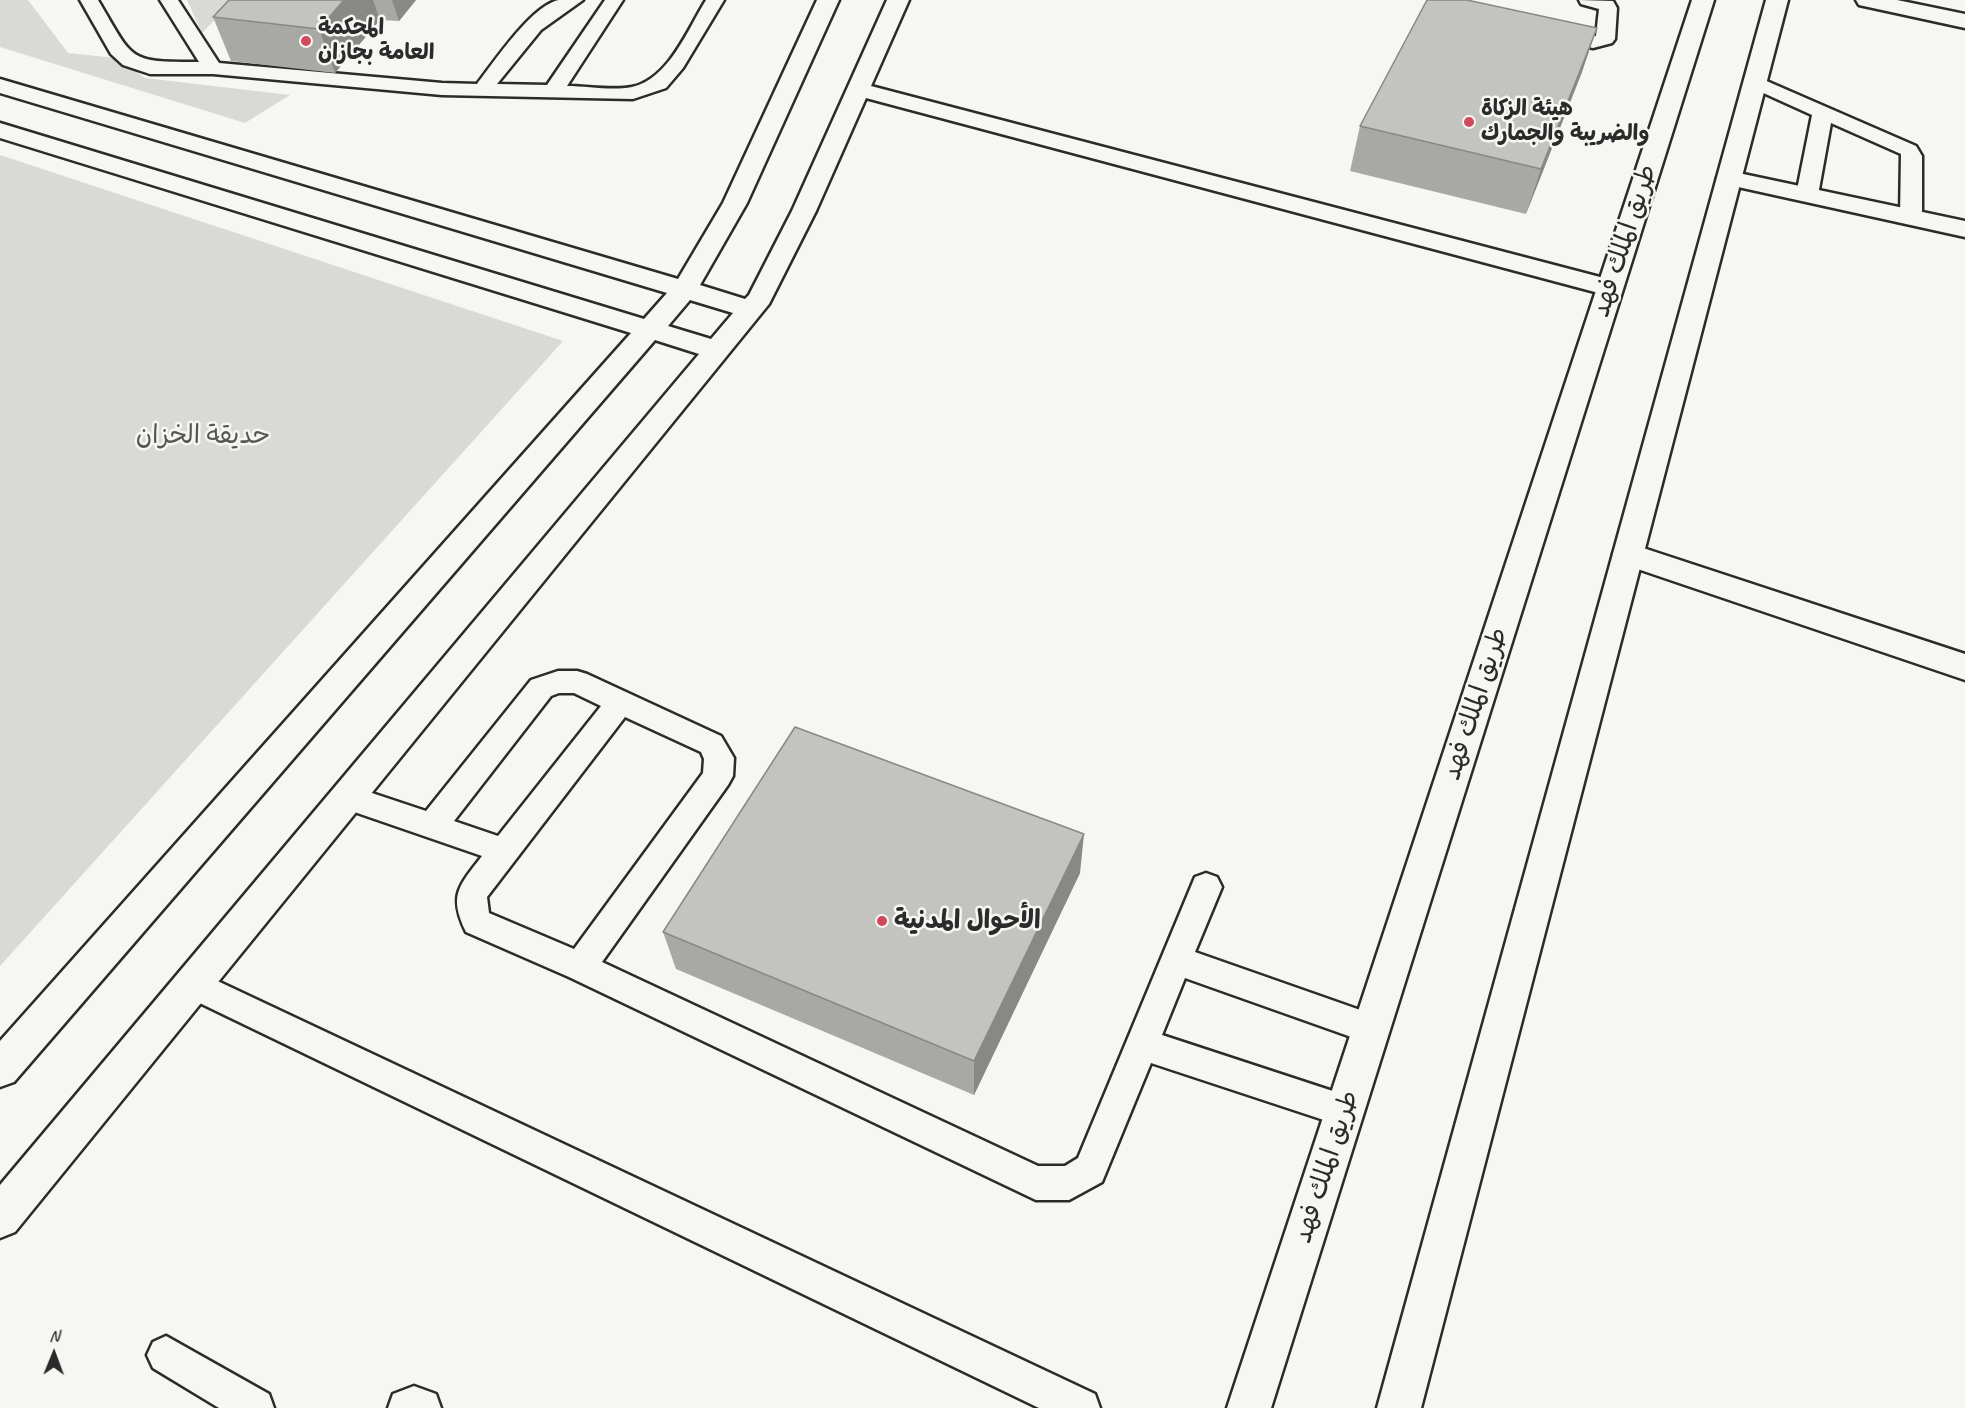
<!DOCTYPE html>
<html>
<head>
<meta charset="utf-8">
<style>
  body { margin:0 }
  #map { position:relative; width:1965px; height:1408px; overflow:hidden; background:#f6f6f2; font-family:Caveat,sans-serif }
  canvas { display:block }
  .north { position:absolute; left:24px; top:1324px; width:60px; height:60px; -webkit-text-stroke:4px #f6f6f2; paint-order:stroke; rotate:1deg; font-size:16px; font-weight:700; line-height:24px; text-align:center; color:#2b2b2b }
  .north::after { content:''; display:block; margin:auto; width:21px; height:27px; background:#2b2b2b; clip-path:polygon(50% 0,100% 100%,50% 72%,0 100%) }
</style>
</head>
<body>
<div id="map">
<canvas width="1965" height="1408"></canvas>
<div class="north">N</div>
</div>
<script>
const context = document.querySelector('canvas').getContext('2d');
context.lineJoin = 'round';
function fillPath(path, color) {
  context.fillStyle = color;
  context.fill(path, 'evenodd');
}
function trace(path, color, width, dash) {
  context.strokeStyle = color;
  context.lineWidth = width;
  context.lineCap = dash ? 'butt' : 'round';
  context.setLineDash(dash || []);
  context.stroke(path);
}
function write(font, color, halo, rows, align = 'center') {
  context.font = font + ' Caveat,"Playpen Sans Arabic",sans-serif';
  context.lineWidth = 5;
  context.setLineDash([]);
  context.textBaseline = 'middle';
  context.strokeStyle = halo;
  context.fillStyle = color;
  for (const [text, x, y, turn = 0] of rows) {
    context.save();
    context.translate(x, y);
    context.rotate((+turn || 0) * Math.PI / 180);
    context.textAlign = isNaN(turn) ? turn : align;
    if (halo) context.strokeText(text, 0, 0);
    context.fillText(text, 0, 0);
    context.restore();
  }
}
const green = new Path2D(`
  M 0,0 L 28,0 L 68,53 L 116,58 L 145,78 L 290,95 L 245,123 L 0,47 Z
  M 187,0 L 234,0 L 202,33 Z
  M 0,155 L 563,341 L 0,966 Z`);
const service = new Path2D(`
  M 80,0 L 98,0 C 134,61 127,62 199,62 L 160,0 L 178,0 L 219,63 L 442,83 L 477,84 C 494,62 532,5 559,0 C 567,0 576,0 583,0 L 541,30 L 497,84 L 547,85 L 605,0 L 623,0 L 567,86 C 587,86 612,91 632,87 C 669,79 688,29 706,0 L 724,0 L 683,68 L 666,88 L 633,99 L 442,95 L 213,74 L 150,74 L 123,65 L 111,54 Z
  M 1579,0 L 1613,1 L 1617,8 L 1615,39 L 1612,43 L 1593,48 L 1548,38 L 1545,34 L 1555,28 L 1596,36 L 1599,9 L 1581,4 Z
  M 1755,76 L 1916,146 L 1922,156 L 1922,217 L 1919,222 L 1903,222 L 1900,217 L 1901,154 L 1831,123 L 1818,195 L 1815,200 L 1799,200 L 1796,195 L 1812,115 L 1748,86 L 1745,82 Z
  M 558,671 L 577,671 L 587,674 L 721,736 L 734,758 L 733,776 L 728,785 L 602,962 L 1038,1166 L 1065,1166 L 1078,1158 L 1195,877 L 1206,873 L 1217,877 L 1222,887 L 1195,952 L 1383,1018 L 1388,1029 L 1383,1040 L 1371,1044 L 1185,978 L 1162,1035 L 1357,1099 L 1362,1111 L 1357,1123 L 1345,1127 L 1151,1063 L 1102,1182 L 1069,1200 L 1036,1200 L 569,977 L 466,932 C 448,895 459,886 482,856 L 337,806 L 333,797 L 337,788 L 348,785 L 426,811 L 531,680 ZM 559,693 L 574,693 L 601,706 L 498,836 L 454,821 L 551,696 ZM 625,717 L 701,752 L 704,759 L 703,773 L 574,949 L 489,913 L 487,897 Z
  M 192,969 L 1095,1394 L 1100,1408 L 1039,1408 L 181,994 L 176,984 L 181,974 Z
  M 166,1336 L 269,1394 L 274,1408 L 219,1408 L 153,1368 L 147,1355 L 153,1342 Z
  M 414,1386 L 436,1394 L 441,1408 L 388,1408 L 393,1394 Z`);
const minor = new Path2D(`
  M 1856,0 L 1897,0 L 1965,14 L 1965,28 L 1859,5 Z
  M 1729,171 L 1965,221 L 1965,237 L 1720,183 L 1717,178 L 1720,173 Z
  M 1628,543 L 1965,654 L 1965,680 L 1617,562 L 1613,554 L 1617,546 Z`);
const tertiary = new Path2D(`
  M 817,0 L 839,0 L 747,203 L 700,285 L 745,299 L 749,295 L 792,211 L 887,0 L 909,0 L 871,86 L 1619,282 L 1623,288 L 1619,294 L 1610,296 L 866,98 L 816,211 L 769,304 L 15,1232 L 0,1238 L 0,1185 L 699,354 L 655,340 L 14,1082 L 0,1087 L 0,1041 L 631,333 L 0,138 L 0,123 L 644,319 L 667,293 L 0,93 L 0,79 L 678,279 L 723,203 ZM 690,300 L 733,313 L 711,339 L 668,326 Z`);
const primary = new Path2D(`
  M 1692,0 L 1714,0 L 1271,1408 L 1227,1408 Z
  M 1766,0 L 1788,0 L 1421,1408 L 1377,1408 Z`);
const wall = new Path2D(`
  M 229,0 L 416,0 L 399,21 L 380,20 L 335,73 L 231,61 L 213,17 Z
  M 1582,72 L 1526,214 L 1350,171 L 1360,126 Z
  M 1080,873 L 974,1095 L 676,969 L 663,932 Z`);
const shadedWall = new Path2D(`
  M 344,0 L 373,0 L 380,20 L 335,73 L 319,29 Z
  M 392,0 L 416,0 L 399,21 Z
  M 1597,28 L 1582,72 L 1526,214 L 1541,169 Z
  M 1084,834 L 1080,873 L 974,1095 L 974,1061 Z`);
const building = new Path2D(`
  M 229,0 L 344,0 L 319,29 L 213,17 Z
  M 1427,0 L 1467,0 L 1597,28 L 1541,169 L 1360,126 Z
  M 795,727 L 1084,834 L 974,1061 L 663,932 Z`);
const markers = [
  [306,41,6,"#d1495b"],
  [1469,122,6,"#d1495b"],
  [882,921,6,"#d1495b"]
];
const farPoinames = [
  ["المحكمة",318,28],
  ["العامة بجازان",318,53],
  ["هيئة الزكاة",1481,109],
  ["والضريبة والجمارك",1481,134]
];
const streetNames = [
  ["طريق الملك فهد",1625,241,-72],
  ["طريق الملك فهد",1476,704,-72],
  ["طريق الملك فهد",1327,1167,-72]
];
const parkNames = [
  ["حديقة الخزان",203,436]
];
const poiNames = [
  ["الأحوال المدنية",894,921]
];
fillPath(green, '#d9d9d5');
trace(service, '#2b2b2b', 5);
trace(minor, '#2b2b2b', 5);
trace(tertiary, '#2b2b2b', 5);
trace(primary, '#2b2b2b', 5);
fillPath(service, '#f6f6f2');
fillPath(minor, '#f6f6f2');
fillPath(tertiary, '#f6f6f2');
fillPath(primary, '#f6f6f2');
fillPath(wall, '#a8a8a5');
fillPath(shadedWall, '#888886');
fillPath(building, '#c3c3c0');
trace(building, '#888886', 1.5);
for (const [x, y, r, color] of markers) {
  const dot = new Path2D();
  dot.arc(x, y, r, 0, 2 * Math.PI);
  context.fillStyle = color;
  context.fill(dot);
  trace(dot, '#f6f6f2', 2);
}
write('bold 22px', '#2b2b2b', '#f6f6f2', farPoinames, 'left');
write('26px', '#2b2b2b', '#f6f6f2', streetNames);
write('26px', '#565656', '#f6f6f2', parkNames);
write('bold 26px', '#2b2b2b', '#f6f6f2', poiNames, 'left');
</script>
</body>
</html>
